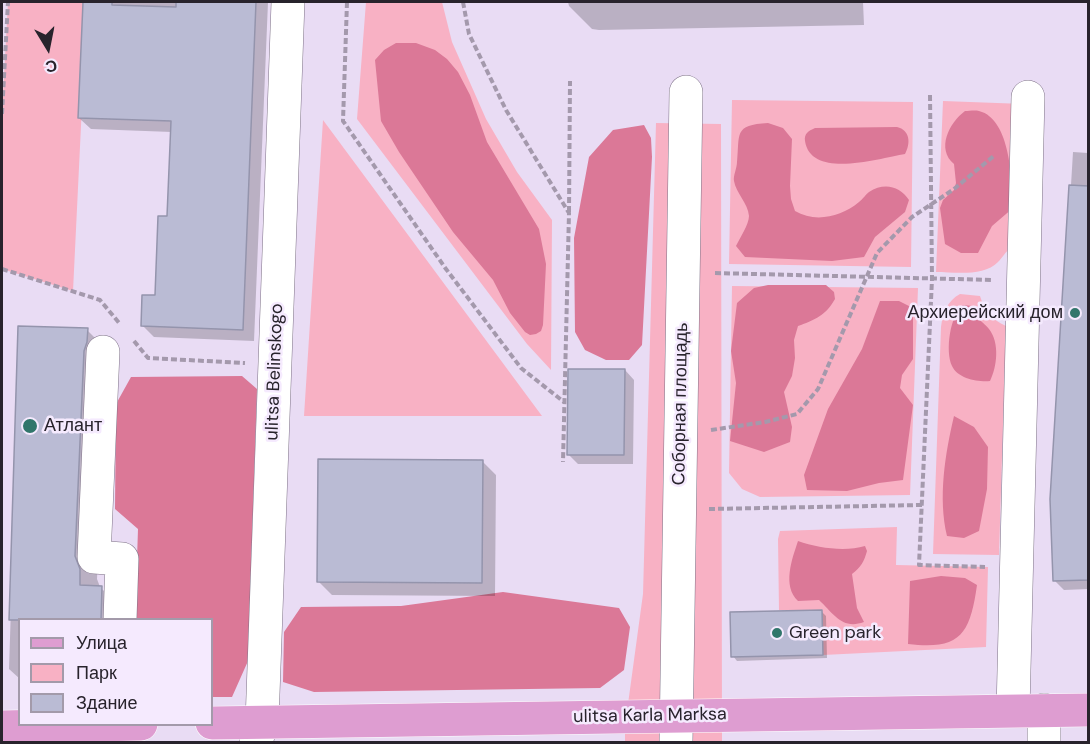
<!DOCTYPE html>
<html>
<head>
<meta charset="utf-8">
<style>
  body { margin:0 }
  #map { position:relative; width:1090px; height:744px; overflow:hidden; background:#e9dcf4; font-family:"DM Sans",sans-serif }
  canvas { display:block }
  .frame { position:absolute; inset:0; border:3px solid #28232c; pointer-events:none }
  .legend { position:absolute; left:18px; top:618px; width:195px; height:108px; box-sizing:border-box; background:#f5eafe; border:2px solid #a39aaa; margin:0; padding:8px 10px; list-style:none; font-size:18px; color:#28232c }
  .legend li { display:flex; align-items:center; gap:12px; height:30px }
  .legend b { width:30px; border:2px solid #a39aaa }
  .north { position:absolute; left:18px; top:18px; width:60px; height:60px; -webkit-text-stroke:4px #f5eafe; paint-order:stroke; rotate:170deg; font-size:16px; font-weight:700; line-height:24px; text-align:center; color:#28232c }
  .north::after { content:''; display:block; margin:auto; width:21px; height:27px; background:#28232c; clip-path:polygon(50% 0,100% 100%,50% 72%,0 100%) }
</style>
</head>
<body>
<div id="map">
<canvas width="1090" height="744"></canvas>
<div class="frame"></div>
<ul class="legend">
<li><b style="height:8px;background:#de9dd1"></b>Улица</li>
<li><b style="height:16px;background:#f8b1c4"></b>Парк</li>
<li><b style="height:16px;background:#babbd4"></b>Здание</li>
</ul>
<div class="north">С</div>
</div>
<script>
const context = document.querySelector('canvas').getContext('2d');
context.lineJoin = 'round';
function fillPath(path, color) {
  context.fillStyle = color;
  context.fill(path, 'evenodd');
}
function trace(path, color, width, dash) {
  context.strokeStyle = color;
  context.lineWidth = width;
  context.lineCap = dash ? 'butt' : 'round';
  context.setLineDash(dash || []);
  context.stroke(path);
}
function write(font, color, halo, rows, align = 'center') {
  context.font = font + ' "DM Sans",sans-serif';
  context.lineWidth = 5;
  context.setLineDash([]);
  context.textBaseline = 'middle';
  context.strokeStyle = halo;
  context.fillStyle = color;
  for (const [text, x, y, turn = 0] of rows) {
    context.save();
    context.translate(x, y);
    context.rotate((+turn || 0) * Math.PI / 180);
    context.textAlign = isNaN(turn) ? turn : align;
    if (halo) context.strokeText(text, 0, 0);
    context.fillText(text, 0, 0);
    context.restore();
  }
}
const green = new Path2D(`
  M 8,2 L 87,2 L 73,291 L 2,269 L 2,114 Z
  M 366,2 L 442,2 L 452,42 L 486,119 L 517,172 L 552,220 L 551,370 L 527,344 L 357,119 Z
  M 732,100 L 913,102 L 911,267 L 729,264 Z
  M 943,101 L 1024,104 L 1011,248 C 1005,252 1003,257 998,262 C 984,277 954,272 936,272 Z
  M 323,120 L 542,416 L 304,416 Z
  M 656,123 L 721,124 L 722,742 L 625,742 L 625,726 L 643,594 Z
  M 732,286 L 918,288 L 910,495 L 760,497 L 742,489 L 729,473 Z
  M 960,294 L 980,296 C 984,310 992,320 1006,326 L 999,555 L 933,554 L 941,327 C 943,313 947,301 960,294 Z
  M 897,527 L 896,565 L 988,567 L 986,647 L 823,655 L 822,610 L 779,610 L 778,539 L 780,531 Z`);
const forest = new Path2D(`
  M 396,43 L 416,43 L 435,50 L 447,59 L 458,72 L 470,95 L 487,142 L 539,229 L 546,264 L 543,325 L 541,331 L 536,334 L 530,335 L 525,332 L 510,313 L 493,280 L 453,232 L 399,152 L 381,121 L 375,60 L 384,50 Z
  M 965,111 C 969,111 975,110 979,111 C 1011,119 1012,182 1013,208 L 992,226 L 978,253 L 961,253 L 945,244 L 940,208 L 943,200 L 954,190 L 956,183 L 954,164 C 936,149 949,123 965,111 Z
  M 768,123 L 783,128 L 792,139 L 790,186 L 791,199 L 795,211 C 815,223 841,217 859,202 C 863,199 866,194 869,192 C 884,182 900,186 909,200 L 905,212 L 875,237 L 864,257 L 832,261 L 745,257 L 736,246 C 740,238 749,224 749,216 C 748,203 736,193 734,181 C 733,176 737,168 737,162 C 740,134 733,125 768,123 Z
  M 644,125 L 651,138 L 652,157 L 642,345 L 629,360 L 606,360 L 585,350 L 575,332 L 574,238 L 589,157 L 613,130 Z
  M 897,127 C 910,130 911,143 905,154 C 880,158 811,180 805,141 C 804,134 808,131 815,128 Z
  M 768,285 L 826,285 L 834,292 L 835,299 C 826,315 815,320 798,326 L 794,340 L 795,358 L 792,376 L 784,392 L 792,427 L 790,442 L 764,452 L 730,441 L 736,383 L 731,351 L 737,303 L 754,288 Z
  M 880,301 L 899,301 L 913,308 L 913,359 L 902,375 L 900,388 L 913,405 L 903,480 L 879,483 L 847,491 L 807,490 L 804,475 L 828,409 L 862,349 Z
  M 963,305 L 972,306 C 977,322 980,318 989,329 C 1000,343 997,367 990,381 C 978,382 958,379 952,366 C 945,351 950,315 963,305 Z
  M 242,376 L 257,389 L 248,661 L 232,697 L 212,697 L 212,620 L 135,619 L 138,529 L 115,509 L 116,404 L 131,377 Z
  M 954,416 L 974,427 L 988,447 L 987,489 L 979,531 L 964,538 L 947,536 C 938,498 945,454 954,416 Z
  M 798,541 C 818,548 845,552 865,546 L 867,551 C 864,562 861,567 852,574 L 857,608 L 864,622 C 842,630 834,614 819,600 L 798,601 C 782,586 792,559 798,541 Z
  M 941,576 L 965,578 L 977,585 C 970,635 960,650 908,644 L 910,581 Z
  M 503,592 L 619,608 L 630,627 L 624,670 L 600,688 L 314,692 L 283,682 L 284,632 L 301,607 L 401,606 Z`);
const shadow = new Path2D(`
  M 84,2 L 268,2 L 254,341 L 154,337 L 142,325 L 156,297 L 168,218 L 172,132 L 91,129 L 79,118 Z
  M 568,2 L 863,2 L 864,25 L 599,30 L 592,29 L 569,6 Z
  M 1073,152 L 1088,153 L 1088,589 L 1064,590 L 1055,581 L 1052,499 Z
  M 20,328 L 87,330 L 109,352 L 106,374 L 97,579 L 100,587 L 123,610 L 123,620 L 20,620 L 20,679 L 9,669 Z
  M 625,370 L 634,380 L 633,464 L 578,464 L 568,454 Z
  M 482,461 L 496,475 L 495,596 L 332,595 L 318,581 Z
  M 821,611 L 826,616 L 827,658 L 737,661 L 733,656 Z`);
const building = new Path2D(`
  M 83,2 L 112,2 L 112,5 L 176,7 L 176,2 L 256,2 L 243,330 L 141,326 L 142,295 L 155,295 L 158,216 L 167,216 L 171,121 L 78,118 Z
  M 1069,185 L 1089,186 L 1089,580 L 1053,581 L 1050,499 Z
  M 18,326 L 88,328 L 87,342 L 84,351 L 75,556 L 80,569 L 80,585 L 102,586 L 101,620 L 9,620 Z
  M 568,369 L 625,369 L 624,455 L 567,455 Z
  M 318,459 L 483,460 L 482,583 L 317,582 Z
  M 822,610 L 823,655 L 731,657 L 730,612 Z`);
const path = new Path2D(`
  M 347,2 L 343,121 L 446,269 L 521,368 L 564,402
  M 463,2 L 469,34 L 506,110 L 569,213 L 563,462
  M 930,95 L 932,279 L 919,565 L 985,567
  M 2,114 L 8,2
  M 569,212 L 570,81
  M 2,269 L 100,300 L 120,324
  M 715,273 L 993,280
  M 134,341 L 148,358 L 245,363
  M 711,430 L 765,422 L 797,414 L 818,389 L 877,253 L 912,217 L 954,189 L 995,155
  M 709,509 L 922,505`);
const minor = new Path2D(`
  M 103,352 L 94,557 L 122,559 L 120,620
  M 1044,710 L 1044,742
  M 1013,711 L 1028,97
  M 256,742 L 262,722 L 288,2
  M 676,742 L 686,92`);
const major = new Path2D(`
  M 212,723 L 1088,710
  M 2,727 L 141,724`);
const markers = [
  [1075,313,6,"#31766b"],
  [30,426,8,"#31766b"],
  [777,633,6,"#31766b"]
];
const poiNames = [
  ["Архиерейский дом",1063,313,"right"],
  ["Атлант",44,426],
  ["Green park",789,633]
];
const streetNames = [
  ["ulitsa Belinskogo",275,372,-88],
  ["Соборная площадь",681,404,-89],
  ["ulitsa Karla Marksa",650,716,-1]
];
fillPath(green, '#f8b1c4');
fillPath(forest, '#db7897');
fillPath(shadow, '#0003');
fillPath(building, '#babbd4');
trace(building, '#9494ac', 1.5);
trace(minor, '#7d7186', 34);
trace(major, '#fff', 34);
trace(path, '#a499ac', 4, [6, 3]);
trace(minor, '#fff', 33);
trace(major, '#de9dd1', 33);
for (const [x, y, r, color] of markers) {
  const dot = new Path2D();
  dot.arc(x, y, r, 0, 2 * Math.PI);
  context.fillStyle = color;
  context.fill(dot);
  trace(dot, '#f5eafe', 2);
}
write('18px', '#28232c', '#f5eafe', poiNames, 'left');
write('18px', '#28232c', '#f5eafe', streetNames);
</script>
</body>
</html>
